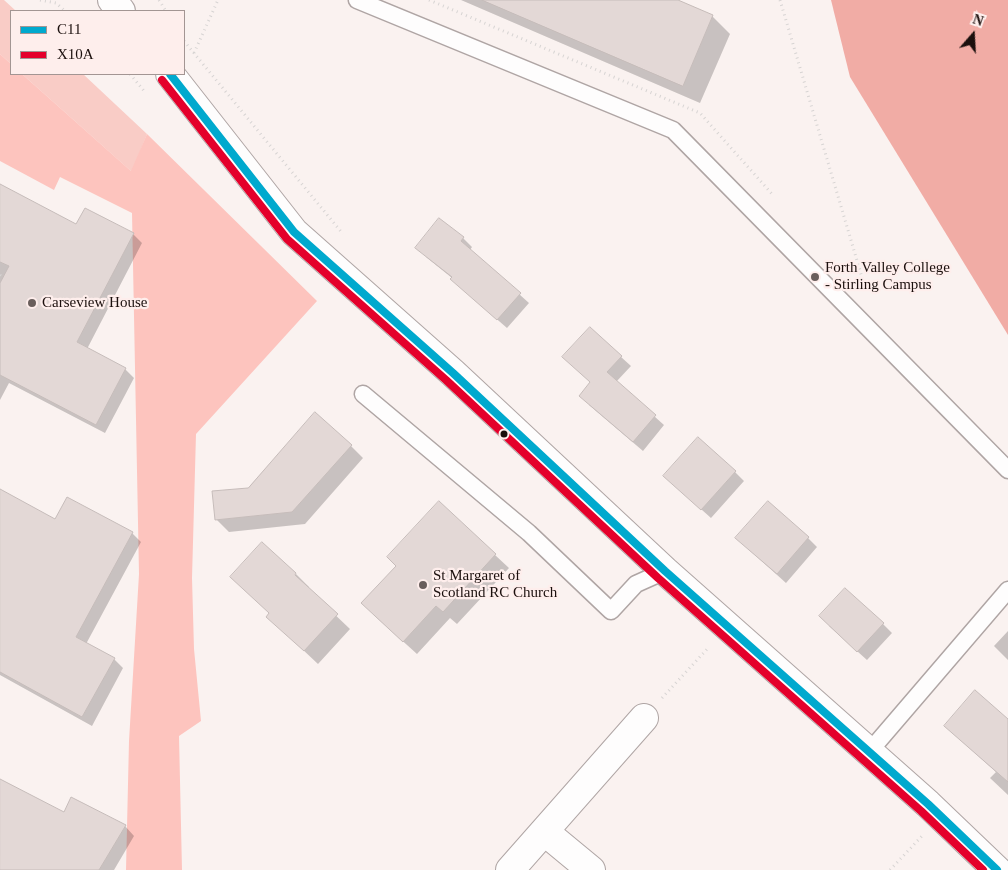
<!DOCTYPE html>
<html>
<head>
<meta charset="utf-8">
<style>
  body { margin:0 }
  #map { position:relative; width:1008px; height:870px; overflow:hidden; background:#faf2f0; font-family:"Times New Roman",serif }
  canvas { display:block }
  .legend { position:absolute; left:10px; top:10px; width:175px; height:65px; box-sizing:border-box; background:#feeeec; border:1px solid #a39593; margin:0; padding:6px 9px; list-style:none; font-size:15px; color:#1b0f0d }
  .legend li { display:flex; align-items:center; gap:10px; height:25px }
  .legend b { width:25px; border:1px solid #a39593 }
  .north { position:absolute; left:948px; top:10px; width:50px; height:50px; -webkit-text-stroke:4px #feeeec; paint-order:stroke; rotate:19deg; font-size:14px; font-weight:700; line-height:20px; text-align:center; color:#1b0f0d }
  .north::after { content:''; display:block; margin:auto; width:18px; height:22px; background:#1b0f0d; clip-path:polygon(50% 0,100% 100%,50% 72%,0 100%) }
</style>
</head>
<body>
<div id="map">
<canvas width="1008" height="870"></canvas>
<ul class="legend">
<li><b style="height:6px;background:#00a9ce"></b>C11</li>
<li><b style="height:6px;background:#e4002b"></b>X10A</li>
</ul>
<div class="north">N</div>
</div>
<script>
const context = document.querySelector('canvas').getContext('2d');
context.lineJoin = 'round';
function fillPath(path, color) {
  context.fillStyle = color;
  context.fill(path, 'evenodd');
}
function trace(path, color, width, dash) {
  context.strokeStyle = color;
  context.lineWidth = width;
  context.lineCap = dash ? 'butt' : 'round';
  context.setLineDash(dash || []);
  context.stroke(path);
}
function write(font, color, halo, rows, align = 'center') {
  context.font = font + ' "Times New Roman",serif';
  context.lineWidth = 4.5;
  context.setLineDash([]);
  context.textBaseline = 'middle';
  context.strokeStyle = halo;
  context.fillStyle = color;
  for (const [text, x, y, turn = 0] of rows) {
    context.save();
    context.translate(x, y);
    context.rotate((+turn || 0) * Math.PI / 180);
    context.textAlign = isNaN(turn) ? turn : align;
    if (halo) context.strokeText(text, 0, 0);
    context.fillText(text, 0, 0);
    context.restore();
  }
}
const green = new Path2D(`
  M 0,0 L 4,0 L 16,11 L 11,11 L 11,64 L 0,54 Z
  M 22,74 L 83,74 L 147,134 L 132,172 Z`);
const forest = new Path2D(`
  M 0,54 L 11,64 L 11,74 L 22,74 L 131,171 L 147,134 L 317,301 L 196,434 L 192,578 L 194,649 L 201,721 L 179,736 L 182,870 L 126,870 L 129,741 L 139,574 L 132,213 L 60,177 L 54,190 L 0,161 Z`);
const water = new Path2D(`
  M 831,0 L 1008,0 L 1008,335 L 850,77 Z`);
const shadow = new Path2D(`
  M 461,0 L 675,0 L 712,16 L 730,34 L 700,103 Z
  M 0,186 L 77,226 L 133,234 L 142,243 L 87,349 L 125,369 L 134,378 L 105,433 L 9,383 L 0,400 Z
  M 463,238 L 472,247 L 470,250 L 529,303 L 507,328 L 461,288 L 452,278 L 426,257 Z
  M 590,329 L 631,366 L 616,382 L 664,425 L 643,451 L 589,405 L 591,383 Z
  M 351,446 L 363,458 L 305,524 L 229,532 L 216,519 L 248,489 Z
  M 735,472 L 744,481 L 711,518 L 674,485 Z
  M 0,491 L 56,521 L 132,533 L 141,542 L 86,644 L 114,659 L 123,668 L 92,726 L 0,675 Z
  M 808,538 L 817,547 L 786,583 L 746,547 Z
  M 495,555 L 509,568 L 457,624 L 450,618 L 417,654 L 376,617 L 397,566 Z
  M 296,574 L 309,587 L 308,589 L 350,629 L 318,664 L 268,617 Z
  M 883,624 L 892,633 L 867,660 L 829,626 Z
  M 1008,631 L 1008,660 L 994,646 Z
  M 1008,720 L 1008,795 L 990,778 L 996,772 L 945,726 Z
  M 0,780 L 64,814 L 125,826 L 134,836 L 114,870 L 0,870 Z`);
const building = new Path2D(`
  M 482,0 L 678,0 L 713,15 L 683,86 Z
  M 0,184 L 76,224 L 85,208 L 134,233 L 77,342 L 126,368 L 96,425 L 0,375 L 0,283 L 9,266 L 0,262 Z
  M 439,218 L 464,237 L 461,241 L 521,293 L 497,320 L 450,279 L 452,277 L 415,248 Z
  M 590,327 L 622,356 L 607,372 L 656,415 L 633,442 L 579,396 L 590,382 L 562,357 Z
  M 315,412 L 352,445 L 292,512 L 215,520 L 212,491 L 248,488 Z
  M 698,437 L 736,471 L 701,510 L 663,476 Z
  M 0,489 L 55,519 L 67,497 L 133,532 L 76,637 L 115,658 L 82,717 L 0,672 Z
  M 439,501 L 496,554 L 443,612 L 436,606 L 403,642 L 361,603 L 396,566 L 387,557 Z
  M 768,501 L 809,537 L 777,574 L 735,538 Z
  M 262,542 L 296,573 L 295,575 L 338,614 L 304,651 L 266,617 L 269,613 L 230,577 Z
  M 845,588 L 884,623 L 857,652 L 819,616 Z
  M 975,690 L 1008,719 L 1008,782 L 944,726 Z
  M 0,779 L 64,812 L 71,797 L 126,825 L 99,870 L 0,870 Z`);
const path = new Path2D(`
  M 40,0 L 56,3 L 65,11
  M 159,0 L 166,11
  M 429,0 L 700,113 L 772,194
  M 780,0 L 866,291
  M 184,41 L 343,234
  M 194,53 L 218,0
  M 130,74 L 145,92
  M 0,275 L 3,278
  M 662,698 L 709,647
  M 890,870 L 922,836`);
const lane = new Path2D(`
  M 357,0 L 673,130 L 1008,470
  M 363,394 L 529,533 L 611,611 L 636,584 L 665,571
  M 869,752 L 1008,590`);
const street = new Path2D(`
  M 545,832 L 591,870
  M 510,870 L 644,718`);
const secondary = new Path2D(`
  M 112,0 L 121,11
  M 170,74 L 294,232 L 453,373 L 665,571 L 928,804 L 997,870`);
const bus1 = new Path2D(`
  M 170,74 L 294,232 L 453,373 L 665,571 L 928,804 L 997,870`);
const bus2 = new Path2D(`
  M 162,80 L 287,239 L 446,380 L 658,578 L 921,811 L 983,870`);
const markers = [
  [815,277,5,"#695e5c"],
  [32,303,5,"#695e5c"],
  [504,434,4.5,"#1b0f0d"],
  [423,585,5,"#695e5c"]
];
const poiNames = [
  ["Forth Valley College",825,268],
  ["- Stirling Campus",825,285],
  ["Carseview House",42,303],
  ["St Margaret of",433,576],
  ["Scotland RC Church",433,593]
];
fillPath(green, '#f9ccc6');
fillPath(forest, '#fdc4be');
fillPath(water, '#f1aca5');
fillPath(shadow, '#0003');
fillPath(building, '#e3d8d6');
trace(building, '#c6bcba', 1);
trace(lane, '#afa5a4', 19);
trace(street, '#afa5a4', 30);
trace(secondary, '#afa5a4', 30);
trace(path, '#d7d4d3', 3, [1, 4]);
trace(lane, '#fefdfd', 16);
trace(street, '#fefdfd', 28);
trace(secondary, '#fefdfd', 28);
trace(bus1, '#00a9ce', 8);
trace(bus2, '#e4002b', 8);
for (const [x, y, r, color] of markers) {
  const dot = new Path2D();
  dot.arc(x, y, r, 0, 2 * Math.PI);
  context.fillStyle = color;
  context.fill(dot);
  trace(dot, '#feeeec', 2);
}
write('15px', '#1b0f0d', '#feeeec', poiNames, 'left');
</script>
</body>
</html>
